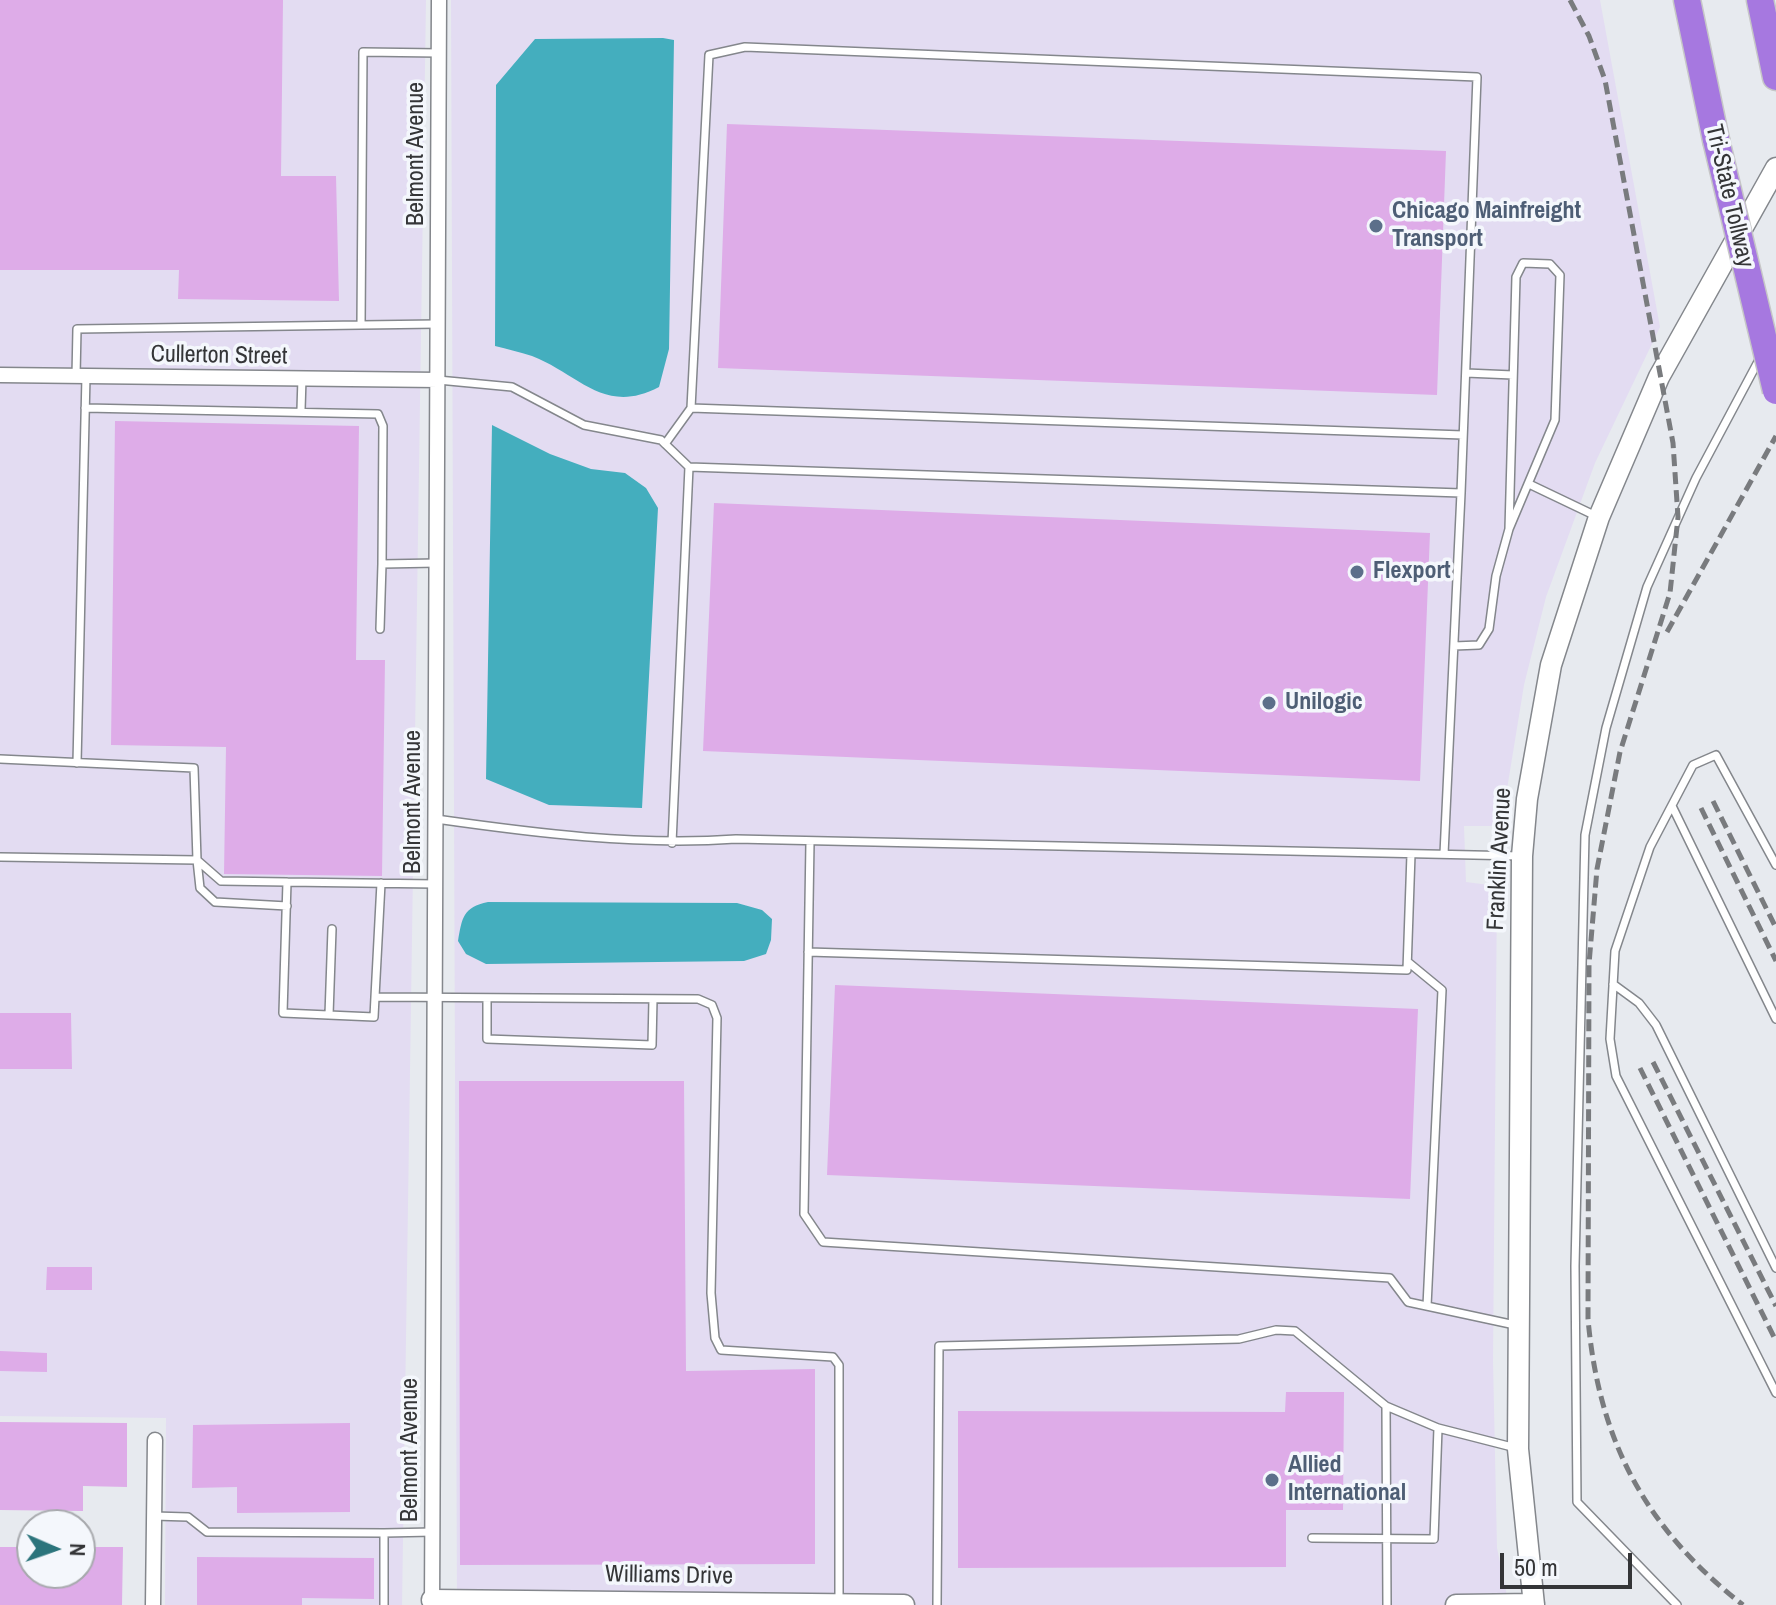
<!DOCTYPE html>
<html>
<head>
<meta charset="utf-8">
<style>
  body { margin:0 }
  #map { position:relative; width:1776px; height:1605px; overflow:hidden; background:#e7eaef; font-family:"Archivo Narrow",sans-serif }
  canvas { display:block }
  .north { position:absolute; left:16px; top:1509px; width:80px; height:80px; box-sizing:border-box; background:#f4f7fc; border:2px solid #a7a9ad; border-radius:50%; rotate:92deg; font-size:22px; font-weight:700; line-height:32px; text-align:center; color:#343537 }
  .north::after { content:''; display:block; margin:auto; width:28px; height:36px; background:#2b747c; clip-path:polygon(50% 0,100% 100%,50% 72%,0 100%) }
  .scale { position:absolute; left:1500px; top:1553px; width:132px; height:36px; box-sizing:border-box; border:4px solid #343537; border-top:0; padding-left:10px; font-size:24px; line-height:28px; white-space:nowrap; color:#343537; -webkit-text-stroke:6px #f4f7fc; paint-order:stroke }
</style>
</head>
<body>
<div id="map">
<canvas width="1776" height="1605"></canvas>
<div class="north">N</div>
<div class="scale">50 m</div>
</div>
<script>
const context = document.querySelector('canvas').getContext('2d');
context.lineJoin = 'round';
function fillPath(path, color) {
  context.fillStyle = color;
  context.fill(path, 'evenodd');
}
function trace(path, color, width, dash) {
  context.strokeStyle = color;
  context.lineWidth = width;
  context.lineCap = dash ? 'butt' : 'round';
  context.setLineDash(dash || []);
  context.stroke(path);
}
function write(font, color, halo, rows, align = 'center') {
  context.font = font + ' "Archivo Narrow",sans-serif';
  context.lineWidth = 7;
  context.setLineDash([]);
  context.textBaseline = 'middle';
  context.strokeStyle = halo;
  context.fillStyle = color;
  for (const [text, x, y, turn = 0] of rows) {
    context.save();
    context.translate(x, y);
    context.rotate((+turn || 0) * Math.PI / 180);
    context.textAlign = isNaN(turn) ? turn : align;
    if (halo) context.strokeText(text, 0, 0);
    context.fillText(text, 0, 0);
    context.restore();
  }
}
const industrial = new Path2D(`
  M 0,0 L 426,0 L 402,1605 L 165,1605 L 166,1418 L 0,1416 Z
  M 451,0 L 1600,0 L 1660,327 L 1595,463 L 1546,597 L 1524,685 L 1501,826 L 1464,826 L 1466,882 L 1497,886 L 1493,1361 L 1497,1548 L 1509,1605 L 457,1605 Z`);
const water = new Path2D(`
  M 663,38 L 674,40 L 669,349 L 659,387 C 604,416 579,374 532,356 C 520,352 507,349 495,346 L 496,85 L 535,39 Z
  M 492,425 L 550,454 L 591,469 L 625,473 L 646,488 L 658,508 L 642,808 L 549,805 L 486,779 Z
  M 488,902 L 737,903 L 762,910 L 772,919 L 771,940 L 766,954 L 744,961 L 486,964 L 466,954 L 458,941 C 462,918 463,907 488,902 Z`);
const building = new Path2D(`
  M 0,0 L 283,0 L 281,176 L 336,176 L 339,301 L 178,299 L 179,270 L 0,270 Z
  M 727,124 L 1446,151 L 1437,395 L 718,368 Z
  M 115,421 L 359,426 L 356,660 L 385,660 L 382,876 L 224,874 L 226,747 L 111,745 Z
  M 714,503 L 1430,533 L 1420,781 L 703,751 Z
  M 835,985 L 1418,1009 L 1410,1199 L 827,1175 Z
  M 0,1013 L 71,1013 L 72,1069 L 0,1069 Z
  M 459,1081 L 684,1081 L 686,1371 L 815,1369 L 815,1564 L 460,1565 Z
  M 47,1267 L 92,1267 L 92,1290 L 46,1290 Z
  M 0,1351 L 47,1353 L 47,1372 L 0,1371 Z
  M 1286,1392 L 1344,1392 L 1343,1510 L 1286,1510 L 1286,1567 L 958,1568 L 958,1411 L 1285,1412 Z
  M 0,1422 L 127,1423 L 127,1487 L 83,1486 L 83,1511 L 0,1510 Z
  M 350,1423 L 350,1512 L 237,1513 L 237,1487 L 192,1488 L 193,1425 Z
  M 0,1547 L 32,1547 L 32,1573 L 80,1573 L 80,1547 L 123,1547 L 122,1605 L 0,1605 Z
  M 197,1557 L 374,1558 L 374,1599 L 302,1598 L 302,1605 L 197,1605 Z`);
const lane = new Path2D(`
  M 438,324 L 361,325 L 363,52 L 439,53
  M 1466,373 L 1513,375
  M 76,376 L 77,329 L 361,325
  M 438,380 L 512,387 L 584,425 L 661,440 L 689,467
  M 85,408 L 378,414 L 383,426 L 382,564 L 437,563
  M 691,408 L 1463,435
  M 301,410 L 302,378
  M 665,444 L 691,408 L 709,55 L 745,47 L 1477,77 L 1461,493
  M 1529,484 L 1596,516
  M 380,629 L 382,564
  M 1454,646 L 1479,645 L 1489,629 L 1496,576 L 1509,529 L 1516,277 L 1523,263 L 1550,264 L 1560,275 L 1555,420 L 1509,529
  M 0,759 L 194,768 L 197,860 L 0,857
  M 77,763 L 86,376
  M 1672,806 L 1776,1019
  M 436,819 C 535,833 636,846 736,839 L 1520,856
  M 810,842 L 804,1214 L 823,1242 L 1390,1278 L 1408,1302 L 1515,1325
  M 672,843 L 689,467 L 1461,493 L 1444,854
  M 1776,865 L 1716,755 L 1693,765 L 1650,847 L 1615,951 L 1610,1039 L 1616,1076 L 1776,1393
  M 435,884 L 287,882 L 283,1013 L 374,1017 L 375,997 L 698,999 L 712,1005 L 717,1018 L 711,1293 L 715,1338 L 721,1350 L 833,1357 L 839,1365 L 839,1602
  M 287,906 L 215,902 L 200,888 L 197,860 L 221,881 L 287,882
  M 808,952 L 1407,970 L 1411,854
  M 1408,962 L 1442,990 L 1427,1306
  M 1613,984 L 1639,1003 L 1656,1025 L 1776,1268
  M 375,997 L 381,883
  M 487,999 L 487,1039 L 652,1045 L 653,999
  M 329,1015 L 332,929
  M 1386,1406 L 1387,1605
  M 154,1516 L 188,1517 L 207,1532 L 384,1533 L 384,1605
  M 384,1533 L 433,1532
  M 1312,1538 L 1434,1539 L 1438,1428
  M 937,1605 L 939,1346 L 1239,1339 L 1276,1330 L 1295,1331 L 1386,1406 L 1438,1428 L 1516,1448
  M 1677,1605 L 1577,1502 L 1575,1266 L 1585,835 L 1606,728 L 1647,587 L 1696,478 L 1760,358`);
const street = new Path2D(`
  M 0,375 L 438,380
  M 153,1605 L 155,1440
  M 432,1605 L 439,0`);
const secondary = new Path2D(`
  M 432,1600 L 904,1605
  M 1456,1605 L 1534,1604
  M 1534,1605 L 1518,1449 L 1522,856 L 1527,799 L 1551,665 L 1599,517 L 1659,377 L 1776,168`);
const highway = new Path2D(`
  M 1687,0 L 1716,140
  M 1760,0 L 1776,77`);
const rail = new Path2D(`
  M 1570,0 L 1589,36 L 1605,80 L 1673,443 L 1678,517 L 1670,593 L 1620,752 L 1597,869 L 1589,964 L 1588,1319 C 1599,1442 1646,1529 1743,1605
  M 1667,632 L 1776,436
  M 1713,801 L 1776,928
  M 1701,808 L 1776,961
  M 1653,1062 L 1776,1306
  M 1640,1068 L 1776,1341`);
const highwayBridge = new Path2D(`
  M 1716,140 L 1776,391`);
const markers = [
  [1376,226,8,"#5c6f8a"],
  [1357,572,8,"#5c6f8a"],
  [1269,703,8,"#5c6f8a"],
  [1272,1480,8,"#5c6f8a"]
];
const streetNames = [
  ["Belmont Avenue",417,154,-90],
  ["Tri-State Tollway",1729,196,77],
  ["Cullerton Street",219,356,1],
  ["Belmont Avenue",414,802,-90],
  ["Franklin Avenue",1500,859,-87],
  ["Belmont Avenue",411,1450,-90],
  ["Williams Drive",669,1576,1]
];
const serviceNames = [
  ["Chicago Mainfreight",1392,212],
  ["Transport",1392,240],
  ["Flexport",1373,572],
  ["Unilogic",1285,703],
  ["Allied",1288,1466],
  ["International",1288,1494]
];
fillPath(industrial, '#e3dcf2');
fillPath(water, '#44aebe');
fillPath(building, '#deace8');
trace(lane, '#84878c', 10);
trace(street, '#84878c', 17);
trace(secondary, '#84878c', 23);
trace(highway, '#c6c6c7', 29);
trace(lane, '#fff', 7);
trace(street, '#fff', 14);
trace(secondary, '#fff', 20);
trace(highway, '#a678e0', 26);
trace(rail, '#797b7e', 5, [12, 6]);
trace(highwayBridge, '#c6c6c7', 29, []);
trace(highwayBridge, '#a678e0', 26);
for (const [x, y, r, color] of markers) {
  const dot = new Path2D();
  dot.arc(x, y, r, 0, 2 * Math.PI);
  context.fillStyle = color;
  context.fill(dot);
  trace(dot, '#f4f7fc', 3);
}
write('24px', '#343537', '#f4f7fc', streetNames);
write('bold 24px', '#4e5e75', '#f4f7fc', serviceNames, 'left');
</script>
</body>
</html>
